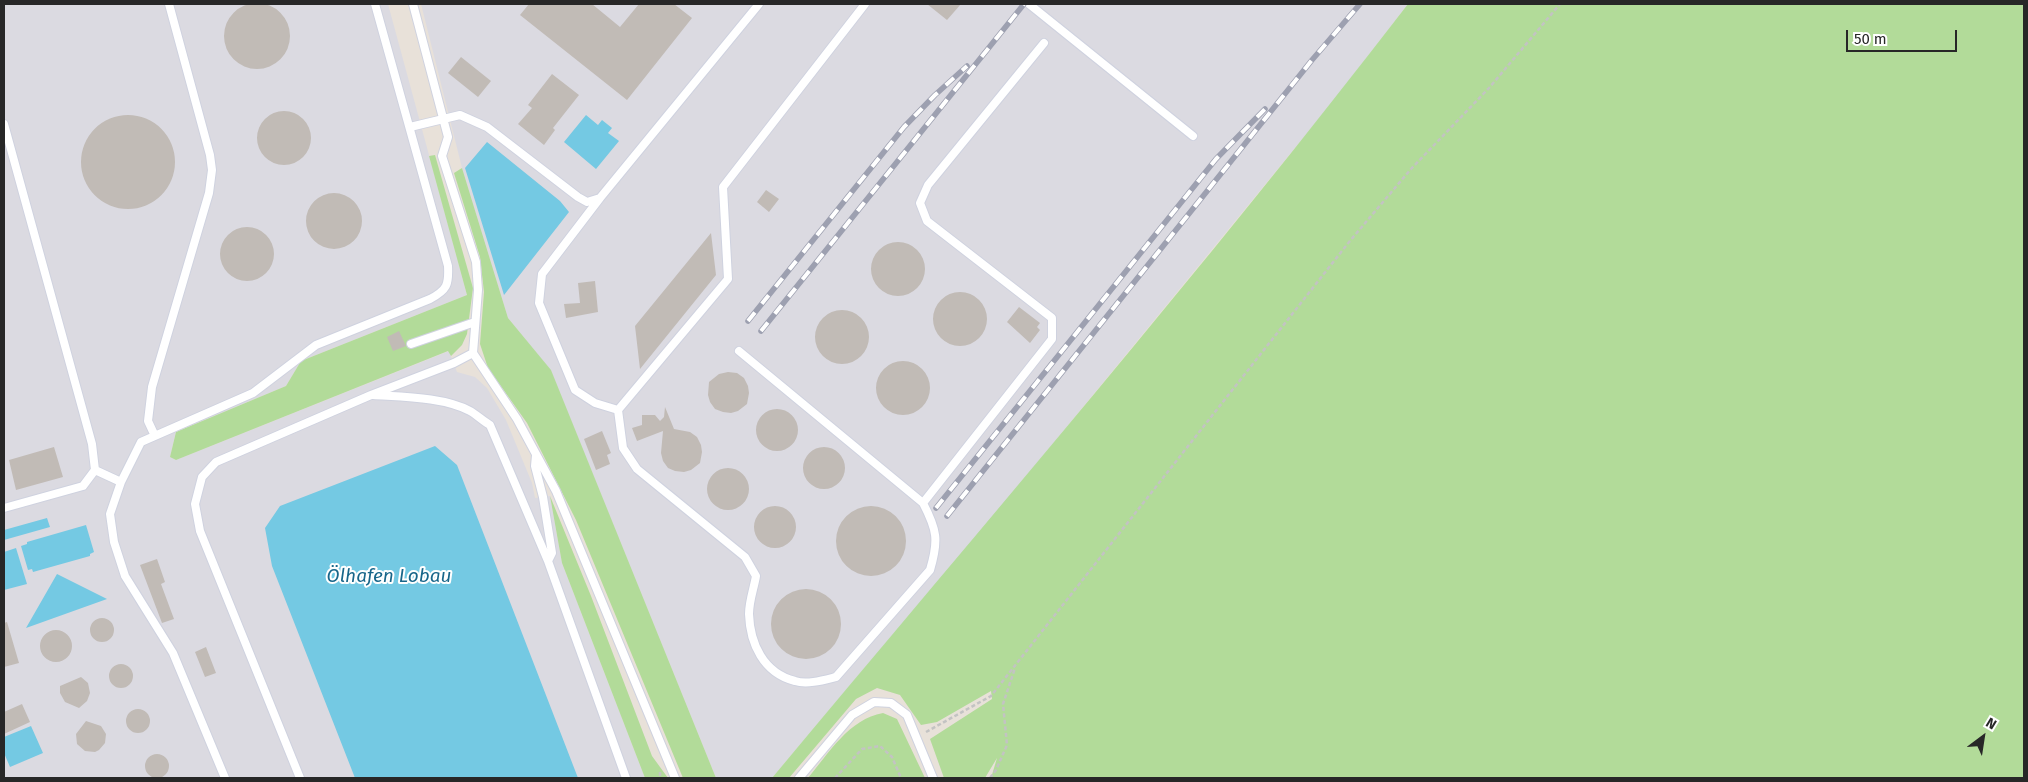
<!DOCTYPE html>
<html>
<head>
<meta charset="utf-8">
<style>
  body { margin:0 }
  #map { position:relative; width:2028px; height:782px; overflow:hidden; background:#e8e1d9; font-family:"Fira Sans",sans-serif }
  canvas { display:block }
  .frame { position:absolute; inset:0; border:5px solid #272727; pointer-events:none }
  .north { position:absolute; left:1958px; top:712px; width:50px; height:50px; -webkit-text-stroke:4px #fff; paint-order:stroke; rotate:31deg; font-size:14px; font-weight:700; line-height:20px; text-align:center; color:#272727 }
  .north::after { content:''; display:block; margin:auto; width:18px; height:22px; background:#272727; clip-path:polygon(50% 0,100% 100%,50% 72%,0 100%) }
  .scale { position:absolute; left:1846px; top:30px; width:111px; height:22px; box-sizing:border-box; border:2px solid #272727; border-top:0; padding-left:6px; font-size:15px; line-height:18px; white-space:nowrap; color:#272727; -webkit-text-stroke:4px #fff; paint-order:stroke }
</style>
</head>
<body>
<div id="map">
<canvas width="2028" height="782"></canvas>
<div class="frame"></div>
<div class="north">N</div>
<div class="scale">50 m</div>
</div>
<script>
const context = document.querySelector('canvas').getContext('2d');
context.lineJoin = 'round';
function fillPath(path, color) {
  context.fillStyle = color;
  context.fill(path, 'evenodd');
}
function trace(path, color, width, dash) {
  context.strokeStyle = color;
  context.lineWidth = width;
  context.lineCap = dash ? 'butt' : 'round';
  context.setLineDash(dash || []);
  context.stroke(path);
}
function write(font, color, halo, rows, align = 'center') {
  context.font = font + ' "Fira Sans",sans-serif';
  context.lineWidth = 4;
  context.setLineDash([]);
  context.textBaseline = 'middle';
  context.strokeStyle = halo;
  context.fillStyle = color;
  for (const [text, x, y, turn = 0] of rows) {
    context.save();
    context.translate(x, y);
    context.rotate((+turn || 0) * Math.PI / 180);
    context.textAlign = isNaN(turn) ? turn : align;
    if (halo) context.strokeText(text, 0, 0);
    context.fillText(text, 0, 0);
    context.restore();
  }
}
const industrial = new Path2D(`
  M 4,4 L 388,4 L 467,295 L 301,361 L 286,386 L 176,432 L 170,457 L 176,460 L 449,351 L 457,372 L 475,377 L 487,388 L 506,420 L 532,483 L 535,498 L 550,496 L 562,563 L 645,778 L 4,778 Z
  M 421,4 L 1408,4 L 1335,99 L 1007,500 L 772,778 L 716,778 L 551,371 L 508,318 L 462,168 Z`);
const green = new Path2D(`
  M 1408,4 L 2024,4 L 2024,778 L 991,778 L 997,758 L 985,778 L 944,778 L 930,739 L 992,699 L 991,691 L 937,722 L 921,725 L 900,695 L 877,688 L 856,699 L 789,778 L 772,778 C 986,522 1204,269 1408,4 Z
  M 435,155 L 473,288 L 467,334 L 462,345 L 451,356 L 448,351 L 176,460 L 170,457 L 176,432 L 286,386 L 301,361 L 467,295 L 429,156 Z
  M 462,168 L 508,318 L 551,370 L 716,778 L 683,778 L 576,520 L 527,423 L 488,368 L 480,344 L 484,292 L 480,257 L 454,173 Z
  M 550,496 L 591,596 L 652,756 L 668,778 L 645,778 L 562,563 Z
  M 883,713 L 897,719 L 925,778 L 808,778 C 829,753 849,719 883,713 Z`);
const water = new Path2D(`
  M 586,115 L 598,125 L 602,120 L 612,128 L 608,133 L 619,141 L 596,169 L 564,142 Z
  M 487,142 L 560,201 L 569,212 L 504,295 L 465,168 Z
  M 435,446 L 457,465 L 578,778 L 355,778 L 272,566 L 265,528 L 280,506 Z
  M 47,518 L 50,527 L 4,540 L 4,530 Z
  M 86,525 L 94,552 L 90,554 L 90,556 L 33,572 L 32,569 L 28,570 L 21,546 L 27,544 L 27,542 Z
  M 16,548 L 27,584 L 4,590 L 4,552 Z
  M 57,574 L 107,599 L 26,628 Z
  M 31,726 L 43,753 L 10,767 L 4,753 L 4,737 Z`);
const building = new Path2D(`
  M224 36a33 33 0 1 1 66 0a33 33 0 1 1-66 0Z
  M 529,4 L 592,4 L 620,27 L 639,4 L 674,4 L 692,18 L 627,100 L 520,15 Z
  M 927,4 L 961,4 L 947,20 Z
  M 461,57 L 491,81 L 478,97 L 448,73 Z
  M 552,74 L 579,95 L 553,128 L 555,130 L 544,145 L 518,124 L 532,108 L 528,105 Z
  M257 138a27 27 0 1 1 54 0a27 27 0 1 1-54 0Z
  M81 162a47 47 0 1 1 94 0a47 47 0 1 1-94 0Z
  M 766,190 L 779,199 L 769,212 L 757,202 Z
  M306 221a28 28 0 1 1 56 0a28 28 0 1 1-56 0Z
  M220 254a27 27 0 1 1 54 0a27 27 0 1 1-54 0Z
  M 711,233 L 716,275 L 640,369 L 635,326 Z
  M871 269a27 27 0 1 1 54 0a27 27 0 1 1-54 0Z
  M 595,281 L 598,312 L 566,318 L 564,304 L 580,303 L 578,283 Z
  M933 319a27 27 0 1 1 54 0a27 27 0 1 1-54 0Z
  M 1019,307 L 1040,323 L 1037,327 L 1040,330 L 1030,343 L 1007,322 Z
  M815 337a27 27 0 1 1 54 0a27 27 0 1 1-54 0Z
  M 399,331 L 406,346 L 393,351 L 387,337 Z
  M876 388a27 27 0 1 1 54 0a27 27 0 1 1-54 0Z
  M 728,372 L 737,373 L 744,378 L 748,386 L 749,393 L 747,404 L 738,411 L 731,413 L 723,412 L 715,409 L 710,402 L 708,395 L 709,382 L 719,374 Z
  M 665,407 L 674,429 L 690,432 L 697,437 L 701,445 L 702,452 L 700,463 L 691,470 L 684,472 L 675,471 L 668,468 L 663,461 L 661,453 L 663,431 L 637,441 L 632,428 L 642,425 L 642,415 L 655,415 L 660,421 L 664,417 Z
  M756 430a21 21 0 1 1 42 0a21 21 0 1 1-42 0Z
  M 602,431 L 611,453 L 607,455 L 610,464 L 596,470 L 584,439 Z
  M 54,447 L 63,477 L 16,490 L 9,460 Z
  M803 468a21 21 0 1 1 42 0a21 21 0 1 1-42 0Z
  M707 489a21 21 0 1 1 42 0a21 21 0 1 1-42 0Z
  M836 541a35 35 0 1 1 70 0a35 35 0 1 1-70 0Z
  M754 527a21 21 0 1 1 42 0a21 21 0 1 1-42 0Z
  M 157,559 L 165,582 L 161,584 L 174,619 L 162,623 L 140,565 Z
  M771 624a35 35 0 1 1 70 0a35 35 0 1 1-70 0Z
  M90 630a12 12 0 1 1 24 0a12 12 0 1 1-24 0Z
  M 7,622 L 19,663 L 4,667 L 4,623 Z
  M40 646a16 16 0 1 1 32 0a16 16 0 1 1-32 0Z
  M 206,647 L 216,673 L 205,677 L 195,652 Z
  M109 676a12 12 0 1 1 24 0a12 12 0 1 1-24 0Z
  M 81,677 L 88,683 L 90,693 L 87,701 L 79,708 L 65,702 L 60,693 L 60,686 Z
  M 22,704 L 30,722 L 4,734 L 4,712 Z
  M126 721a12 12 0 1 1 24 0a12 12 0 1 1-24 0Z
  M 86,721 L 101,726 L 106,734 L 105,743 L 99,750 L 95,752 L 85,751 L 77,744 L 76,734 Z
  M145 766a12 12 0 1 1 24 0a12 12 0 1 1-24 0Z`);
const path = new Path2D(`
  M 926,732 L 991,696 L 1349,242 L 1411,169 L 1489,88 L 1560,4
  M 660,772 L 660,778
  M 835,778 L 862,749 L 880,746 L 892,757 L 901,778
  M 990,778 L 996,770 L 1007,745 L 1003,704 L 1015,668`);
const service = new Path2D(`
  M 413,4 L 448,137 L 442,156 L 476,262 L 478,290 L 473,353
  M 1029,4 L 1193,136
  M 4,124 L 92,444 L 95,470 L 83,486 L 4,508
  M 410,127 L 460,115 L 487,127 L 578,197 L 587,202 L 600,198 L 759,4
  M 600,198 L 542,274 L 539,303 L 575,390 L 595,403 L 618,410 L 728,279 L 723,187 L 865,4
  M 411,344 L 475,322
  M 473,353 L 517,419 L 556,491 L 675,778
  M 373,395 C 403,397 444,397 470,411 C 477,415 483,421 490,425 L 548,561
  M 618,410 L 623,448 L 637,469 L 745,557 L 756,576 C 754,588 749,601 749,614 C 750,643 763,673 795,681 C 807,685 824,680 836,677 L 930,570 C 939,540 937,530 923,503 L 739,351
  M 155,436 L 148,421 L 152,387 L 209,193 L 212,170 L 210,155 L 169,4
  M 536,455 L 535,466 L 543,497 L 552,553 L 548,561 L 626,778
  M 95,470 L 121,482
  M 923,503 L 1052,339 L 1052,318 L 927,221 L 920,203 L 928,185 L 1044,43
  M 225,778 L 173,653 L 125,576 L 114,542 L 110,514 L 121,482 L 141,442 L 253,393 L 316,345 L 430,299 C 447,290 449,285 448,266 L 375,4
  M 300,778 L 200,531 L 195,504 L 202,477 L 216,462 L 371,395 L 454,363 L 473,353
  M 799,778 L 852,715 L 874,702 L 891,703 L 907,715 L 933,778`);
const rail = new Path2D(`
  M 748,321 L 904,127 L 935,95 L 967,66
  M 761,331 L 1024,4
  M 936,508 L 1216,159 L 1265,109
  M 947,516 L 1312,60 L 1360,4`);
const waterNames = [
  ["Ölhafen Lobau",389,577]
];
fillPath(industrial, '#dbdae1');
fillPath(green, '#b2db99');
fillPath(water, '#74c9e3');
fillPath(building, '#c1bbb6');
trace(service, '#cfd2df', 10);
trace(path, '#c3c3c3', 2.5, [4, 2.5]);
trace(service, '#fff', 8);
trace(rail, '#9da0b0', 5.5);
trace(rail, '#fff', 4, [11]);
write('italic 19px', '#18668a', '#fff', waterNames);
</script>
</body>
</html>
